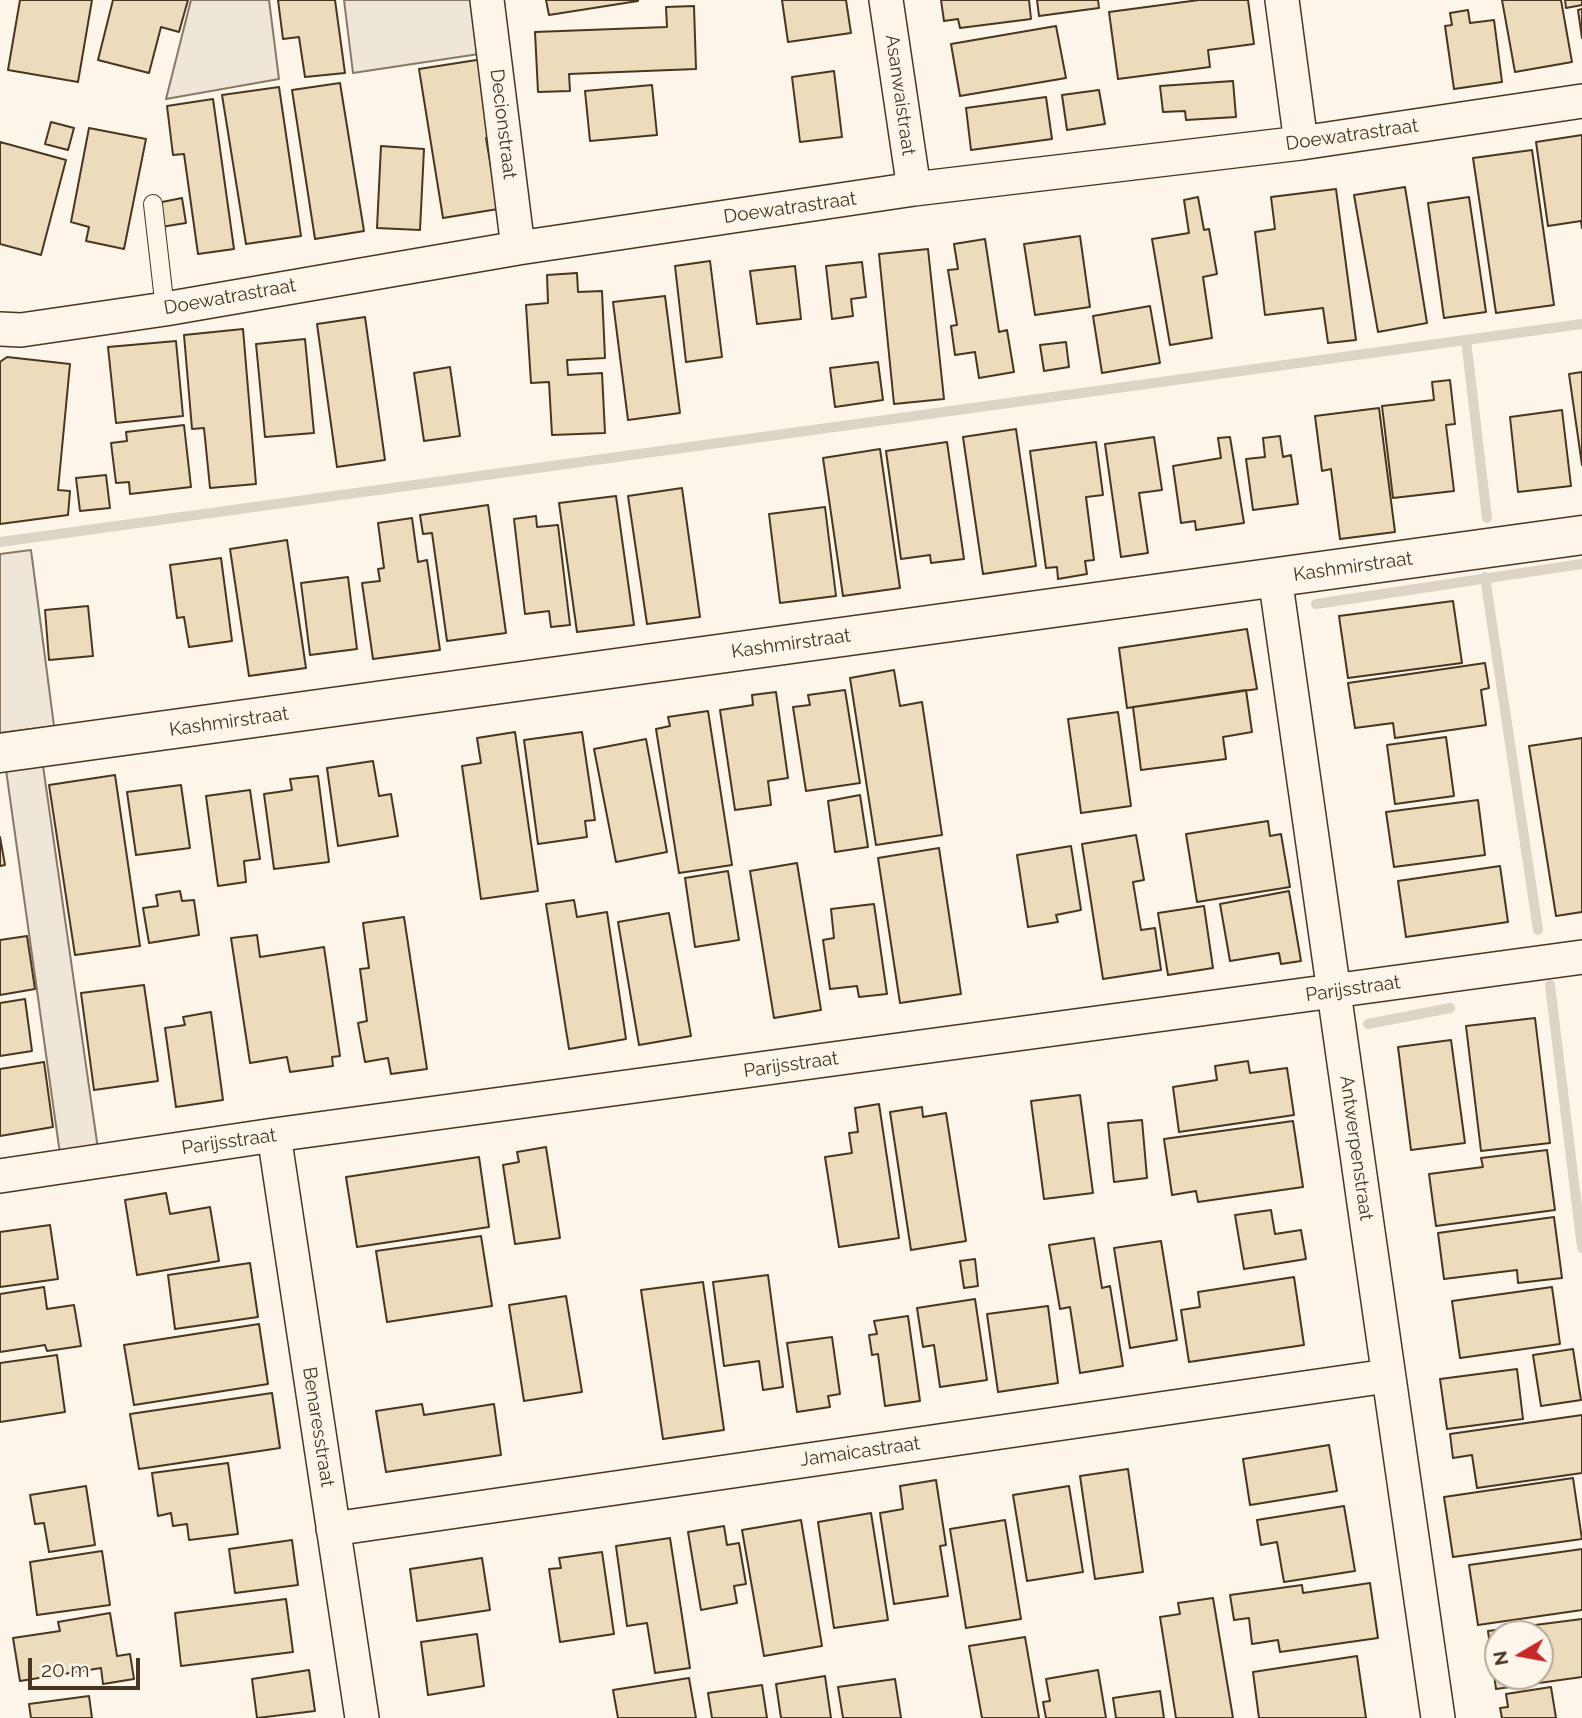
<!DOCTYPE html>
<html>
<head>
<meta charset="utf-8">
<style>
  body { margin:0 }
  #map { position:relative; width:1582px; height:1718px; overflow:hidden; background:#fbf6e9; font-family:Raleway,sans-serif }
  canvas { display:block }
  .north { position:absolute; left:1484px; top:1620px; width:70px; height:70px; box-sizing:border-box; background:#fbf6e9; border:2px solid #b4a999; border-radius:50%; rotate:260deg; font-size:19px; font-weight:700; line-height:28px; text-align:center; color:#4a3520 }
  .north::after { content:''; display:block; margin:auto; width:24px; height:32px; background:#c62828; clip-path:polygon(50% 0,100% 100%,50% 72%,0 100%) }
  .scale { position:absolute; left:28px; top:1658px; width:112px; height:32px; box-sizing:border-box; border:4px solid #4a3520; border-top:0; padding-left:9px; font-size:21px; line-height:24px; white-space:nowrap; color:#4a3520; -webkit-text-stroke:5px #fbf6e9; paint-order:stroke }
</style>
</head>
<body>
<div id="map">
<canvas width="1582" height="1718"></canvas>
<div class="north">N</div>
<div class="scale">20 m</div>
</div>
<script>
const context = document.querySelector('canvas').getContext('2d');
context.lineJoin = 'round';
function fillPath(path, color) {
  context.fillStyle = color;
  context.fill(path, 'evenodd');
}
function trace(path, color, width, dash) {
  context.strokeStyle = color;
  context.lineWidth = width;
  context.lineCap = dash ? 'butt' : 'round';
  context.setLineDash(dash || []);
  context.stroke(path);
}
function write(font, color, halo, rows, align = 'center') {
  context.font = font + ' Raleway,sans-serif';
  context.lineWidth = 5;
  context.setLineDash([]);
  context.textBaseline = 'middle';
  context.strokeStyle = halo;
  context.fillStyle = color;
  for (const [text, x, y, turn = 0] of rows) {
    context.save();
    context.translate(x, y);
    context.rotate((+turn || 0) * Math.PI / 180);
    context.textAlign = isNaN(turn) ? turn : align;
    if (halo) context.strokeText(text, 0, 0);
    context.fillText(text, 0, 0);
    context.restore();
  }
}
const green = new Path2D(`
  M 191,0 L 269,0 L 279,79 L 166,99 Z
  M 344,0 L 485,0 L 492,52 L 353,73 Z
  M 31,550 L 54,726 L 0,733 L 0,554 Z
  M 43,766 L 98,1149 L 60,1154 L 6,770 Z`);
const stream = new Path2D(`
  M 1466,340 L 1487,518
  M 0,542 L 1582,324
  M 1485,577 L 1538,930
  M 1316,604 L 1582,564
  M 1550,985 L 1582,1248
  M 1368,1024 L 1450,1008`);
const building = new Path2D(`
  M 20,0 L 92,0 L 78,82 L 8,70 Z
  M 113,0 L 188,0 L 179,32 L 161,27 L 149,73 L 98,60 Z
  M 278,0 L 335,0 L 345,73 L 305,77 L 299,37 L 283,39 Z
  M 546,0 L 638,0 L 638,1 L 549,15 Z
  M 782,0 L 846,0 L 851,33 L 788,42 Z
  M 941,0 L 1029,0 L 1031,19 L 960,28 L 958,19 L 944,21 Z
  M 1037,0 L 1098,0 L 1099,8 L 1039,16 Z
  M 1199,0 L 1248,0 L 1254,44 L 1208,50 L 1210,67 L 1118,79 L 1109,12 Z
  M 1502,0 L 1561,0 L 1572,62 L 1515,72 Z
  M 1565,0 L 1582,0 L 1582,5 L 1566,8 Z
  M 694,6 L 696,69 L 569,74 L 570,91 L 538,92 L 535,32 L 667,27 L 666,7 Z
  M 1582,9 L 1582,38 L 1578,10 Z
  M 1468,10 L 1470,23 L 1494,20 L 1502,82 L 1454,89 L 1445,26 L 1452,25 L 1450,13 Z
  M 1056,26 L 1066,78 L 960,96 L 951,44 Z
  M 483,59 L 495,137 L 486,138 L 498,209 L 443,218 L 419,69 Z
  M 834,71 L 842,137 L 800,142 L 792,77 Z
  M 1233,81 L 1236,117 L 1186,120 L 1185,111 L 1163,112 L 1160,86 Z
  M 340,83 L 364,231 L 315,239 L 292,90 Z
  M 652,85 L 657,135 L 590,141 L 585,91 Z
  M 279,87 L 301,236 L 246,244 L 222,95 Z
  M 1099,90 L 1105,124 L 1067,130 L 1062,95 Z
  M 1046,97 L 1052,139 L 971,150 L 966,108 Z
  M 213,99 L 234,249 L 198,254 L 184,154 L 173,155 L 167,106 Z
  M 51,122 L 74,128 L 68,150 L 45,144 Z
  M 89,128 L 146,139 L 124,249 L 86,241 L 89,227 L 71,222 Z
  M 1582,135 L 1582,228 L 1581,221 L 1548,226 L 1536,142 Z
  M 0,142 L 66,160 L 41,255 L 0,244 Z
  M 381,146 L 424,149 L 420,230 L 377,228 Z
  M 1532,150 L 1554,305 L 1496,313 L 1473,158 Z
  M 1405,187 L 1427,323 L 1378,332 L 1354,195 Z
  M 1336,189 L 1356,340 L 1328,343 L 1323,308 L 1265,315 L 1255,232 L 1275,229 L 1271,197 Z
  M 1198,197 L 1204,230 L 1209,229 L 1217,274 L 1203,277 L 1212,338 L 1170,345 L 1152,239 L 1189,233 L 1184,200 Z
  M 1469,197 L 1486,312 L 1444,318 L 1428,203 Z
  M 182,198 L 186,223 L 161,227 L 157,203 Z
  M 1080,236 L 1090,307 L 1035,315 L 1024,244 Z
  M 985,239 L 999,332 L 1007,330 L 1014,372 L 979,378 L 975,352 L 955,355 L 951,326 L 957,325 L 948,270 L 958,269 L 954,244 Z
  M 928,249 L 944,399 L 894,404 L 879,254 Z
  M 710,261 L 722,357 L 686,362 L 675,266 Z
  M 862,262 L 866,297 L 851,299 L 853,316 L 832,319 L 826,266 Z
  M 795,266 L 801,319 L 757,324 L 750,271 Z
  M 577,273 L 578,292 L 602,291 L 605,358 L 567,360 L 568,375 L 602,373 L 605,433 L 552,435 L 549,382 L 531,383 L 526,305 L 548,303 L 547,275 Z
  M 665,296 L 680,413 L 628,420 L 613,302 Z
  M 1150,306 L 1160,363 L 1102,373 L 1093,316 Z
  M 365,317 L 385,460 L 337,467 L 317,324 Z
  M 243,329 L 256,484 L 210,488 L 204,428 L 192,429 L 184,335 Z
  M 305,339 L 314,433 L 265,437 L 256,344 Z
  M 176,341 L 183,416 L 116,423 L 108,347 Z
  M 1066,342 L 1069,367 L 1044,371 L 1040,345 Z
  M 7,357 L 70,364 L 58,490 L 70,491 L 68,515 L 0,524 L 0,362 Z
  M 878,362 L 883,400 L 835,407 L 830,368 Z
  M 450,367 L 460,436 L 424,441 L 414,373 Z
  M 1582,372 L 1582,465 L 1569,374 Z
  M 1450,380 L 1455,424 L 1446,425 L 1454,491 L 1393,498 L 1382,406 L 1434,400 L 1432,382 Z
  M 1379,408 L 1395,532 L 1340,539 L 1331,469 L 1322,471 L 1315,416 Z
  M 1562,410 L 1571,486 L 1518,492 L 1510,417 Z
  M 184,425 L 191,487 L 130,494 L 129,482 L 116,483 L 111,443 L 127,441 L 126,432 Z
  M 1016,429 L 1036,566 L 983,574 L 963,437 Z
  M 1280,436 L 1283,457 L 1291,455 L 1298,504 L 1253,510 L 1246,459 L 1265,457 L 1263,438 Z
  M 1154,437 L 1162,490 L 1139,493 L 1148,553 L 1121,557 L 1105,444 Z
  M 1230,437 L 1244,523 L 1196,530 L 1195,521 L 1181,523 L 1173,466 L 1221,458 L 1218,438 Z
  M 947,442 L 964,559 L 931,563 L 930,555 L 901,559 L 886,451 Z
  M 1096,442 L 1103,495 L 1086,497 L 1094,560 L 1085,561 L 1087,574 L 1058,579 L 1057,567 L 1046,568 L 1030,451 Z
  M 880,449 L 900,588 L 843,596 L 823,458 Z
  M 106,475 L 110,508 L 80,511 L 76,478 Z
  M 682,488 L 700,617 L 647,624 L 628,496 Z
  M 616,496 L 634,625 L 577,632 L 559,503 Z
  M 488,505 L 506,633 L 447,641 L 432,533 L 423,534 L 420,515 Z
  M 825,507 L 836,596 L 780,603 L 769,514 Z
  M 536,516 L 537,527 L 558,525 L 570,625 L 551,627 L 549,611 L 525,614 L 514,519 Z
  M 412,518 L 418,562 L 427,560 L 440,650 L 373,659 L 362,583 L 380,581 L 378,569 L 384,568 L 378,523 Z
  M 287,540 L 306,668 L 249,676 L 230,549 Z
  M 221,558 L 232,641 L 189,647 L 184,617 L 177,618 L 170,565 Z
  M 348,577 L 357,649 L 310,655 L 301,583 Z
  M 1453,601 L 1462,663 L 1348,678 L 1339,616 Z
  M 88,606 L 93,656 L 49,660 L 45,610 Z
  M 1247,629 L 1257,689 L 1127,708 L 1119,648 Z
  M 1485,663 L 1489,688 L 1481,690 L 1486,725 L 1395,738 L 1393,723 L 1355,728 L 1348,683 Z
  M 894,670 L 900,706 L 922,702 L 942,835 L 876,845 L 850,678 Z
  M 845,690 L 860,783 L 806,791 L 793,707 L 810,705 L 808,695 Z
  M 1246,690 L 1252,732 L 1223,737 L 1226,759 L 1141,770 L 1133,707 Z
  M 776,692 L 788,778 L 768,781 L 771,805 L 735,810 L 720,710 L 753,705 L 752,695 Z
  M 708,711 L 732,865 L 679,873 L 656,729 L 670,726 L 668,717 Z
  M 1118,712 L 1131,806 L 1081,813 L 1068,719 Z
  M 515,732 L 538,891 L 481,899 L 462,766 L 481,763 L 477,738 Z
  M 582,732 L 595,820 L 585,821 L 587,837 L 538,844 L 524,740 Z
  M 1446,737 L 1454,796 L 1395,804 L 1387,745 Z
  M 1582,738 L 1582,912 L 1556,916 L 1529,746 Z
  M 646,739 L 667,852 L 616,862 L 594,749 Z
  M 373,761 L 379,796 L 391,794 L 398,836 L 338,846 L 327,768 Z
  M 115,775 L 140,946 L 75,955 L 49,785 Z
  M 318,776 L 329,862 L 274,869 L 264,794 L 292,790 L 290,779 Z
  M 181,785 L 190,848 L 136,855 L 127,792 Z
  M 250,790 L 260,859 L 244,861 L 246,882 L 218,886 L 206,796 Z
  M 860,795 L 868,847 L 835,852 L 828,801 Z
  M 1478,800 L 1485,855 L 1394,867 L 1386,812 Z
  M 1268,821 L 1270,836 L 1281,834 L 1290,887 L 1197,902 L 1186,834 Z
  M 1136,835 L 1144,880 L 1133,882 L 1141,930 L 1155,928 L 1161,970 L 1103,979 L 1082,844 Z
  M 0,837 L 5,865 L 0,866 Z
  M 1071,846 L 1081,910 L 1056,915 L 1058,922 L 1028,927 L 1017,855 Z
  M 939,848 L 961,994 L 900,1003 L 878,858 Z
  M 797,863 L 821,1010 L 774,1018 L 750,871 Z
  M 1500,866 L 1508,922 L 1406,937 L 1398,881 Z
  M 728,871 L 739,940 L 695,947 L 685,878 Z
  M 180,891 L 182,901 L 194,900 L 199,935 L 149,943 L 143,908 L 158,906 L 156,895 Z
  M 1289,891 L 1301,961 L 1281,964 L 1279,953 L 1230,961 L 1220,904 Z
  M 574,900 L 577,917 L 607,912 L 626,1039 L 569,1049 L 546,904 Z
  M 874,904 L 887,994 L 859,997 L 857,986 L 830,989 L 823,940 L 834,938 L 831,909 Z
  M 1204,906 L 1213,968 L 1168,975 L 1158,913 Z
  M 669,913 L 691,1036 L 639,1045 L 618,922 Z
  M 404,917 L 427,1069 L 391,1074 L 388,1058 L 365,1062 L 358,1023 L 367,1021 L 360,969 L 369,968 L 363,923 Z
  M 257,935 L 260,957 L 324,947 L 340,1056 L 332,1057 L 333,1066 L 290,1072 L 287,1057 L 250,1063 L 231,938 Z
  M 27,936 L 35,989 L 0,995 L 0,940 Z
  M 144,985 L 158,1081 L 94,1090 L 81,993 Z
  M 25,999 L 32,1051 L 0,1056 L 0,1003 Z
  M 211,1012 L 223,1100 L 176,1107 L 165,1028 L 185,1025 L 183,1017 Z
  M 1535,1018 L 1550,1143 L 1481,1151 L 1466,1026 Z
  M 1451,1040 L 1465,1143 L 1411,1150 L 1398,1047 Z
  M 1248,1061 L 1250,1073 L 1287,1068 L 1294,1115 L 1179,1132 L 1173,1087 L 1217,1080 L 1215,1066 Z
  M 44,1062 L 53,1127 L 0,1136 L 0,1069 Z
  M 1080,1095 L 1093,1193 L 1044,1199 L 1031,1101 Z
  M 879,1104 L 899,1238 L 839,1247 L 825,1157 L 852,1153 L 849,1133 L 858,1132 L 855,1108 Z
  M 922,1107 L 923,1117 L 946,1113 L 966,1241 L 911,1250 L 890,1112 Z
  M 1142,1120 L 1147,1178 L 1114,1182 L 1108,1123 Z
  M 1293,1121 L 1303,1187 L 1198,1202 L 1196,1191 L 1172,1195 L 1164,1139 Z
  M 546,1147 L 560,1238 L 515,1244 L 503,1165 L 519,1162 L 517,1152 Z
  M 1547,1150 L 1555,1210 L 1436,1226 L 1429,1174 L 1483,1167 L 1481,1158 Z
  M 479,1157 L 489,1227 L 357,1247 L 346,1177 Z
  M 166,1193 L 170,1214 L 210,1207 L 219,1261 L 137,1275 L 125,1200 Z
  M 1271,1210 L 1275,1234 L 1301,1230 L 1306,1259 L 1244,1269 L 1235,1215 Z
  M 1554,1217 L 1562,1278 L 1518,1283 L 1517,1270 L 1444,1279 L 1438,1233 Z
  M 50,1225 L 58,1279 L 0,1287 L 0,1232 Z
  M 481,1236 L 492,1306 L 387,1322 L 376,1251 Z
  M 1094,1238 L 1102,1288 L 1110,1286 L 1123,1366 L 1080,1373 L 1070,1307 L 1060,1309 L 1049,1245 Z
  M 1161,1241 L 1177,1340 L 1130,1348 L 1114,1248 Z
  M 975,1259 L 978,1286 L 964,1288 L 960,1261 Z
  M 250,1263 L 258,1317 L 175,1329 L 168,1275 Z
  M 768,1275 L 783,1387 L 763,1390 L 759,1361 L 724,1366 L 713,1282 Z
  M 1294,1277 L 1304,1345 L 1189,1362 L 1181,1310 L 1200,1307 L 1198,1292 Z
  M 703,1282 L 724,1430 L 663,1439 L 641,1290 Z
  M 44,1287 L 47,1309 L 74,1305 L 81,1346 L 47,1351 L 45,1345 L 0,1352 L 0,1294 Z
  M 1552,1287 L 1560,1344 L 1460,1358 L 1452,1301 Z
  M 566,1296 L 582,1392 L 524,1401 L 509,1305 Z
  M 975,1299 L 987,1380 L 940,1387 L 934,1345 L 923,1347 L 917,1308 Z
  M 1048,1306 L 1058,1383 L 998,1392 L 987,1314 Z
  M 908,1316 L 920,1401 L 885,1406 L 878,1354 L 872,1355 L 869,1335 L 877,1334 L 874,1321 Z
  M 259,1324 L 268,1384 L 134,1405 L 124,1345 Z
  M 832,1337 L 840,1394 L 828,1396 L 830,1407 L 797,1412 L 787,1343 Z
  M 1573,1349 L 1581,1400 L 1541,1406 L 1533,1355 Z
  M 57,1355 L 65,1412 L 0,1422 L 0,1363 Z
  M 1517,1369 L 1523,1419 L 1447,1429 L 1440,1379 Z
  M 272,1393 L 280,1448 L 139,1469 L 130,1414 Z
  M 422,1404 L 424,1415 L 494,1404 L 501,1455 L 386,1472 L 376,1411 Z
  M 1582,1415 L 1582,1473 L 1477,1488 L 1472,1455 L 1453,1458 L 1450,1434 Z
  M 1329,1445 L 1337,1491 L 1250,1505 L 1243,1459 Z
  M 228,1463 L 238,1534 L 189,1540 L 187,1524 L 173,1526 L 171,1513 L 158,1516 L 152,1473 Z
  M 1128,1469 L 1143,1572 L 1095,1579 L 1080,1476 Z
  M 1573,1478 L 1582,1539 L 1453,1557 L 1444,1497 Z
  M 936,1480 L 946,1545 L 940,1546 L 948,1596 L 894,1604 L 880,1513 L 903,1509 L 900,1486 Z
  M 86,1486 L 95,1545 L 49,1552 L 44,1523 L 35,1524 L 30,1495 Z
  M 1069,1486 L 1083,1572 L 1027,1581 L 1013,1495 Z
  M 1344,1506 L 1355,1571 L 1284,1582 L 1277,1542 L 1261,1545 L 1257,1520 Z
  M 871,1513 L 888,1620 L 834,1628 L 818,1522 Z
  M 801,1520 L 822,1646 L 764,1656 L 742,1530 Z
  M 1005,1520 L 1021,1619 L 966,1628 L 950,1529 Z
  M 724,1526 L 727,1545 L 739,1543 L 746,1584 L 734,1586 L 737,1603 L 701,1610 L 688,1532 Z
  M 670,1538 L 690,1668 L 655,1673 L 647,1623 L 627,1626 L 616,1546 Z
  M 292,1540 L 298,1585 L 235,1593 L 229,1549 Z
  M 1582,1549 L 1582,1610 L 1478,1625 L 1469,1565 Z
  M 102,1551 L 110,1605 L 37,1615 L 30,1562 Z
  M 602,1552 L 614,1634 L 560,1642 L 549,1569 L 561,1568 L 559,1558 Z
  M 482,1558 L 490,1610 L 417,1621 L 410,1569 Z
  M 1370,1583 L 1378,1638 L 1280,1652 L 1278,1640 L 1252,1644 L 1249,1618 L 1234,1620 L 1230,1595 L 1302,1585 L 1303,1593 Z
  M 1213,1598 L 1233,1718 L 1176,1718 L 1160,1617 L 1180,1614 L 1178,1603 Z
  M 286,1599 L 293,1652 L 181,1666 L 175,1613 Z
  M 110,1613 L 117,1656 L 130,1654 L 134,1679 L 103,1684 L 101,1668 L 20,1681 L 13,1638 L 60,1631 L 58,1622 Z
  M 1582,1619 L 1582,1677 L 1496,1689 L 1488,1631 ZM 1498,1634 L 1540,1634 L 1540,1676 L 1498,1676 Z
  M 477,1634 L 484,1686 L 428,1695 L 421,1642 Z
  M 1025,1637 L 1039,1718 L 982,1718 L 969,1646 Z
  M 1357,1656 L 1366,1718 L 1259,1718 L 1253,1672 Z
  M 309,1670 L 315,1711 L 257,1718 L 252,1679 Z
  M 1098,1670 L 1106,1718 L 1046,1718 L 1043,1702 L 1050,1701 L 1046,1679 Z
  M 825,1676 L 831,1718 L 781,1718 L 776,1684 Z
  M 689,1678 L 696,1718 L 618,1718 L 613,1690 Z
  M 895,1679 L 901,1718 L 843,1718 L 838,1687 Z
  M 762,1685 L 767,1718 L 712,1718 L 708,1693 Z
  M 1551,1687 L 1556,1718 L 1502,1718 L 1500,1708 L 1508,1707 L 1506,1694 Z
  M 1160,1691 L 1164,1718 L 1116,1718 L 1113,1698 Z
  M 89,1696 L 92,1718 L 31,1718 L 29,1704 Z`);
const lane = new Path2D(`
  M 153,204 L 165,309`);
const street = new Path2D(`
  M 487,0 L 518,248
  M 886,0 L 914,189
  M 1282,0 L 1301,143
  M 0,329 L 21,330 L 165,309 L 518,248 L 914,189 L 1301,143 L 1582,101
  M 1275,577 C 1330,957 1382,1338 1438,1718
  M 274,1135 L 362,1718
  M 0,1176 L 274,1135 L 1582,957
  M 333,1529 L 1387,1376`);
const secondary = new Path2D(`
  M 0,753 L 1582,535`);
const streetNames = [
  ["Asanwaistraat",900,95,82],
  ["Decionstraat",503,124,83],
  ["Doewatrastraat",1352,135,-8],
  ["Doewatrastraat",790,208,-8],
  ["Doewatrastraat",230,297,-10],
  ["Kashmirstraat",1353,567,-8],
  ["Kashmirstraat",791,644,-8],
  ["Kashmirstraat",229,722,-8],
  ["Parijsstraat",1353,989,-8],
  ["Parijsstraat",791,1065,-8],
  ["Parijsstraat",229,1142,-8],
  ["Antwerpenstraat",1356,1148,82],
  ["Benaresstraat",318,1427,81],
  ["Jamaicastraat",860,1452,-8]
];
fillPath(green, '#ede6d9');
trace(green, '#887966', 2);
trace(stream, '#dcd4c6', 10);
fillPath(building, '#ecdcbc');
trace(building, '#4a3520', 2);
trace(lane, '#4a3520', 20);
trace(street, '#4a3520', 36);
trace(secondary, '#4a3520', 41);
trace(lane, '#fbf6e9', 18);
trace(street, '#fbf6e9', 33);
trace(secondary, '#fbf6e9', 38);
write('19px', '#4a3520', '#fbf6e9', streetNames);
</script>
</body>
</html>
